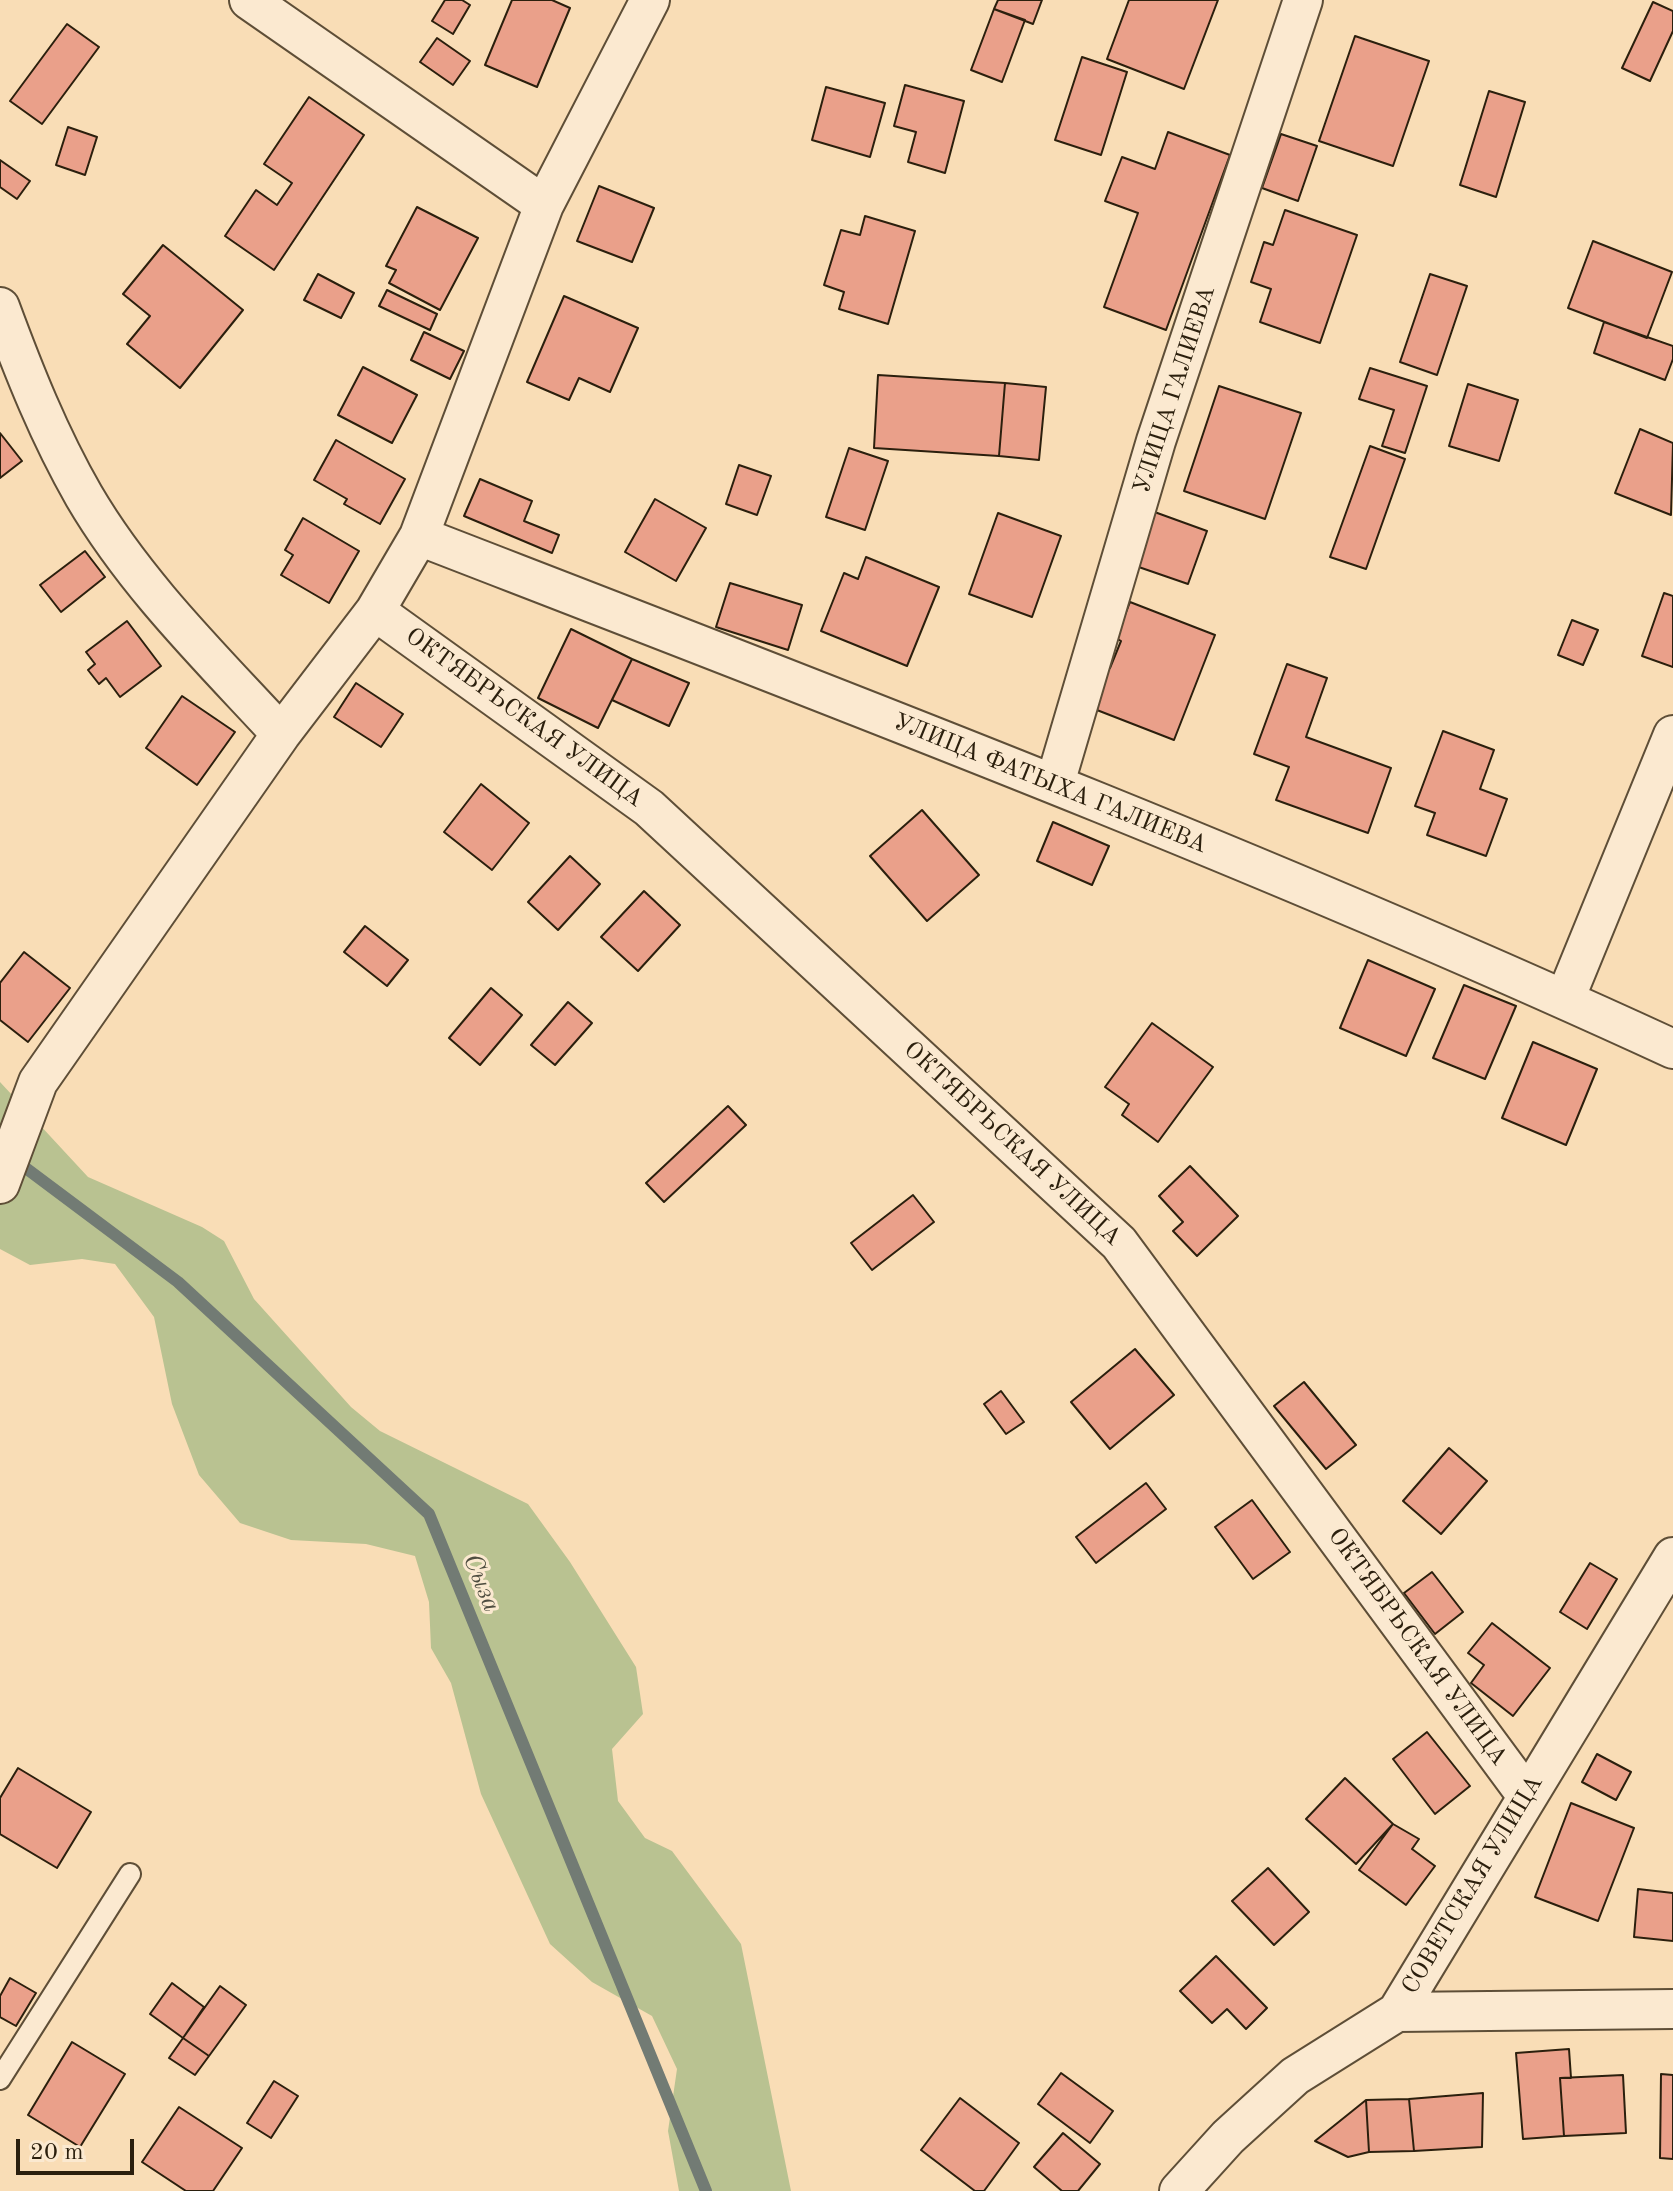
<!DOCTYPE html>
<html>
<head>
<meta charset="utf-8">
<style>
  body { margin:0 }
  #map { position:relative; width:1673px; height:2191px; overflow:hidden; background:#f9ddb6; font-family:"Old Standard TT",serif }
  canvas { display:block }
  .scale { position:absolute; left:16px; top:2139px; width:118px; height:36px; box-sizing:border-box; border:4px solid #2b1f0d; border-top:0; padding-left:10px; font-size:24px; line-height:28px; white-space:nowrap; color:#2b1f0d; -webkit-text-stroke:6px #fbe9d0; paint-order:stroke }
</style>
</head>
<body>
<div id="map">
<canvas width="1673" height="2191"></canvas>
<div class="scale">20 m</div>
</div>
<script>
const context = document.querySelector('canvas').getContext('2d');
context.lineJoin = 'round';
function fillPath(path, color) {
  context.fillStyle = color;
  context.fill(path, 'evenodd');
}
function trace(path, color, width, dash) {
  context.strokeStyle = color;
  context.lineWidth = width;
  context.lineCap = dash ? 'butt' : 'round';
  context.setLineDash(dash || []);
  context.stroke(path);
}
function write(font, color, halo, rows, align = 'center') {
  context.font = font + ' "Old Standard TT",serif';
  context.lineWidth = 6;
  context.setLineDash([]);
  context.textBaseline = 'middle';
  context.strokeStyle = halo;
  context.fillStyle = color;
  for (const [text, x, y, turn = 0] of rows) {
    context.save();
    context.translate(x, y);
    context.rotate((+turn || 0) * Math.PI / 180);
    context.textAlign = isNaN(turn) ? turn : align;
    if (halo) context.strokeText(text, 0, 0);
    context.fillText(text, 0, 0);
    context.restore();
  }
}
const green = new Path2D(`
  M 0,1082 L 88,1177 L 202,1227 L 224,1241 L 254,1299 L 351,1407 L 380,1431 L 528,1504 L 570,1562 L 636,1667 L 643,1714 L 612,1749 L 618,1801 L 645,1838 L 672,1851 L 741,1944 L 791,2191 L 679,2191 L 668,2131 L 677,2069 L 652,2016 L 592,1982 L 550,1944 L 481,1794 L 451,1683 L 431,1648 L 429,1602 L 415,1556 L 366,1544 L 291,1540 L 240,1523 L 199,1475 L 172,1404 L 154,1317 L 115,1264 L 82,1259 L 30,1265 L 0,1249 Z`);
const stream = new Path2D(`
  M 15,1160 L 178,1282 L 429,1514 L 706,2191`);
const building = new Path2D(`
  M 445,0 L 462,0 L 470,5 L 453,34 L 432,21 Z
  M 512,0 L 552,0 L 570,8 L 537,87 L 485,65 Z
  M 998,0 L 1042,0 L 1033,24 L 994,9 Z
  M 1129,0 L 1218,0 L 1184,89 L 1107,59 Z
  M 1653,2 L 1673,11 L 1673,31 L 1650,81 L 1622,68 Z
  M 994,9 L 1025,20 L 1002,82 L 971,70 Z
  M 67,24 L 99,47 L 42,124 L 10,101 Z
  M 1355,36 L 1429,61 L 1393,166 L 1319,141 Z
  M 437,38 L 470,61 L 453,85 L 420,62 Z
  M 1082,57 L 1127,72 L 1101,155 L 1055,140 Z
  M 905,85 L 964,101 L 945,173 L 908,162 L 916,132 L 894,126 Z
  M 826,87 L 885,103 L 870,157 L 812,140 Z
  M 1489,91 L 1525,102 L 1496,197 L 1460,185 Z
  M 309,97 L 364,135 L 274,270 L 225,236 L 256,190 L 277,205 L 292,183 L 264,164 Z
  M 68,127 L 97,137 L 85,175 L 56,165 Z
  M 1168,132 L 1230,155 L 1166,330 L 1104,307 L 1138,213 L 1105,201 L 1122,157 L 1155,169 Z
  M 1281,134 L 1317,146 L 1298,201 L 1262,188 Z
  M 0,160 L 30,181 L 17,199 L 0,187 Z
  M 599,186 L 654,208 L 632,262 L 577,241 Z
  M 417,207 L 478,238 L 440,310 L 389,283 L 396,270 L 386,266 Z
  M 1285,210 L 1357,235 L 1320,343 L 1260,322 L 1271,289 L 1251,282 L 1264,242 L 1273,245 Z
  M 865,216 L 915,231 L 888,324 L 839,309 L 844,292 L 824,285 L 841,230 L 860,235 Z
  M 1593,241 L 1672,272 L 1647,338 L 1568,308 Z
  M 163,245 L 243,310 L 180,388 L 127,344 L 150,316 L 123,294 Z
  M 318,274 L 354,293 L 341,318 L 304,300 Z
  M 1430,274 L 1467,286 L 1437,375 L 1400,362 Z
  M 387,290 L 437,314 L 430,330 L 379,306 Z
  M 564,296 L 638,328 L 610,392 L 579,378 L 569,400 L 527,382 Z
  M 1604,322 L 1673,346 L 1673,359 L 1665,380 L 1594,353 Z
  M 424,332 L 464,351 L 450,379 L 411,360 Z
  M 363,367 L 417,395 L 392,443 L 338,415 Z
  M 1370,368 L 1427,386 L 1405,453 L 1382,446 L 1394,410 L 1359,399 Z
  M 878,375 L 1005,383 L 999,456 L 874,448 Z
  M 1005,383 L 1046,387 L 1039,460 L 999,456 Z
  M 1468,384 L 1518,400 L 1499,461 L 1449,446 Z
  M 1219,386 L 1301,413 L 1265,519 L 1184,491 Z
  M 1640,429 L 1673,443 L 1671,515 L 1615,493 Z
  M 0,433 L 22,461 L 0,478 Z
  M 336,440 L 405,479 L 380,524 L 344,504 L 347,499 L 314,480 Z
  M 1370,446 L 1405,459 L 1366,569 L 1330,557 Z
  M 849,448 L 888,461 L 865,530 L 826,517 Z
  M 739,465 L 771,476 L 757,515 L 726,504 Z
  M 480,479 L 532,501 L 524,521 L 559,535 L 552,553 L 464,516 Z
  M 655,499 L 706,528 L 676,581 L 625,552 Z
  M 1149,510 L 1207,531 L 1188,584 L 1130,564 Z
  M 998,513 L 1061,536 L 1032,617 L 969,594 Z
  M 303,518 L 359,551 L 329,603 L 281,575 L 293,555 L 285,550 Z
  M 85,551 L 105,577 L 61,612 L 40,585 Z
  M 866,557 L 939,587 L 907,666 L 821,631 L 844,573 L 858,579 Z
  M 730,583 L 802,605 L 788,650 L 716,627 Z
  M 1664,593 L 1673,596 L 1673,667 L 1642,656 Z
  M 1130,602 L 1215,635 L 1174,740 L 1084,705 L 1100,664 L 1110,668 L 1121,641 L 1116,638 Z
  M 1572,620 L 1598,630 L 1583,665 L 1558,655 Z
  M 127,621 L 161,666 L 120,697 L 106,678 L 99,684 L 88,670 L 95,664 L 86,652 Z
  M 571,629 L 632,659 L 598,728 L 538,698 Z
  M 632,659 L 689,683 L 669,726 L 612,700 Z
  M 1287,664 L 1327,678 L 1306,737 L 1391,768 L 1368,833 L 1276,800 L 1289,767 L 1254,754 Z
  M 356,683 L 403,714 L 381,747 L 334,717 Z
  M 182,696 L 235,732 L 197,785 L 146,748 Z
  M 1443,731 L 1494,750 L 1480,789 L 1507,799 L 1486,856 L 1427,835 L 1435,813 L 1415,806 Z
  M 481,784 L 529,823 L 492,870 L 444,832 Z
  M 922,810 L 979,875 L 927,921 L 870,856 Z
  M 1053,822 L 1109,846 L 1092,885 L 1037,861 Z
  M 570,856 L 600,884 L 558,930 L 528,902 Z
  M 644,891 L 680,925 L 638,971 L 601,937 Z
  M 365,926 L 408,960 L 387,986 L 344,952 Z
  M 24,952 L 70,988 L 28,1042 L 0,1020 L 0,983 Z
  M 1368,960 L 1435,989 L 1406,1056 L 1340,1028 Z
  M 1464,985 L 1516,1006 L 1485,1079 L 1433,1058 Z
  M 491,988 L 522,1015 L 480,1065 L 449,1038 Z
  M 568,1002 L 592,1023 L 555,1065 L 531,1045 Z
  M 1152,1023 L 1213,1067 L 1158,1142 L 1122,1115 L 1129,1104 L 1105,1087 Z
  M 1533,1042 L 1597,1069 L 1566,1145 L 1502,1118 Z
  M 728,1106 L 746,1125 L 664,1202 L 646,1183 Z
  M 1190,1166 L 1238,1216 L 1197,1256 L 1173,1231 L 1183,1222 L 1159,1196 Z
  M 913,1195 L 934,1222 L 872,1270 L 851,1243 Z
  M 1135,1349 L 1174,1395 L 1110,1449 L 1071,1402 Z
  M 1304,1382 L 1356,1445 L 1326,1469 L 1274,1406 Z
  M 1001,1391 L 1024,1422 L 1006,1434 L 984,1404 Z
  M 1449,1448 L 1487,1481 L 1441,1534 L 1403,1501 Z
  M 1146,1483 L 1166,1509 L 1096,1563 L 1076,1537 Z
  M 1252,1500 L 1290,1552 L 1253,1579 L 1215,1527 Z
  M 1590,1563 L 1617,1579 L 1587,1629 L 1560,1612 Z
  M 1432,1572 L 1463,1612 L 1435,1634 L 1404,1593 Z
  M 1492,1623 L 1550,1668 L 1513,1716 L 1471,1683 L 1484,1665 L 1468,1653 Z
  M 1427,1732 L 1470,1786 L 1435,1814 L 1393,1759 Z
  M 1597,1754 L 1631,1772 L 1616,1800 L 1582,1782 Z
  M 18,1768 L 91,1812 L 57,1868 L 0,1834 L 0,1798 Z
  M 1345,1778 L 1393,1824 L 1356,1864 L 1306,1819 Z
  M 1571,1803 L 1634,1828 L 1598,1921 L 1535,1897 Z
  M 1393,1824 L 1419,1839 L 1412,1849 L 1435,1866 L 1406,1905 L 1359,1870 Z
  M 1268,1868 L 1309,1912 L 1274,1945 L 1232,1901 Z
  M 1638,1889 L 1673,1893 L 1673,1941 L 1634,1937 Z
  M 1216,1956 L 1267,2008 L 1246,2029 L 1227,2009 L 1212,2023 L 1180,1991 Z
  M 10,1978 L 36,1993 L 16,2026 L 0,2017 L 0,1996 Z
  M 172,1983 L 204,2007 L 183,2038 L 150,2014 Z
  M 220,1986 L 246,2005 L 209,2056 L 183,2038 Z
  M 183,2038 L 209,2056 L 195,2075 L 169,2058 Z
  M 72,2042 L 125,2074 L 80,2147 L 28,2115 Z
  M 1569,2049 L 1571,2078 L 1560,2078 L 1564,2136 L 1523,2139 L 1516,2053 Z
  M 1061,2073 L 1113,2111 L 1090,2143 L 1038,2104 Z
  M 1661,2074 L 1673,2075 L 1673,2159 L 1660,2158 Z
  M 1623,2075 L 1626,2133 L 1564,2136 L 1560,2078 Z
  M 274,2081 L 298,2096 L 271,2138 L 247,2123 Z
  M 1483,2093 L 1482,2147 L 1414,2151 L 1409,2099 Z
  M 960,2098 L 1019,2143 L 984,2191 L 975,2191 L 921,2150 Z
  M 1409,2099 L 1414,2151 L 1369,2152 L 1366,2100 Z
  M 1366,2100 L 1369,2152 L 1348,2157 L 1315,2141 Z
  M 179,2107 L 242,2148 L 213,2191 L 186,2191 L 142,2162 Z
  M 1063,2133 L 1100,2164 L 1078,2191 L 1062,2191 L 1034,2167 Z`);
const service = new Path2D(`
  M 0,2079 L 130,1874`);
const minor = new Path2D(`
  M 249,0 L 544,205
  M 0,307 C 24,372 49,435 84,496 C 136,585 212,659 281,734
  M 419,536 C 840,699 1263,860 1673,1049
  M 375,611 L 649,808 L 1119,1243 L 1527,1796
  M 1055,783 L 1156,441 L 1303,0
  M 1565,999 L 1673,735
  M 0,1184 L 38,1082 L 281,734 L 375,611 L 419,536 L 544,205 L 650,0
  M 1397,2012 L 1673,2009
  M 1179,2191 L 1228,2137 L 1295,2076 L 1397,2012 L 1673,1557`);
const streetNames = [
  ["УЛИЦА ГАЛИЕВА",1175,390,-72],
  ["ОКТЯБРЬСКАЯ УЛИЦА",524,718,36],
  ["УЛИЦА ФАТЫХА ГАЛИЕВА",1050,784,22],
  ["ОКТЯБРЬСКАЯ УЛИЦА",1012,1144,43],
  ["ОКТЯБРЬСКАЯ УЛИЦА",1417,1647,54],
  ["СОВЕТСКАЯ УЛИЦА",1473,1885,-59]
];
const waterNames = [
  ["Сыза",481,1583,68]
];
fillPath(green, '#b9c291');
trace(stream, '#727b74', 12);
fillPath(building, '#eaa08a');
trace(building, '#2b1f0d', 2);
trace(service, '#5e4e37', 24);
trace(minor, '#5e4e37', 42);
trace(service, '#fbe9d0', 20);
trace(minor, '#fbe9d0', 38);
write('24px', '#2b1f0d', '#fbe9d0', streetNames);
write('italic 26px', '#4f4d40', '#fbe9d0', waterNames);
</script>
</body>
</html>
